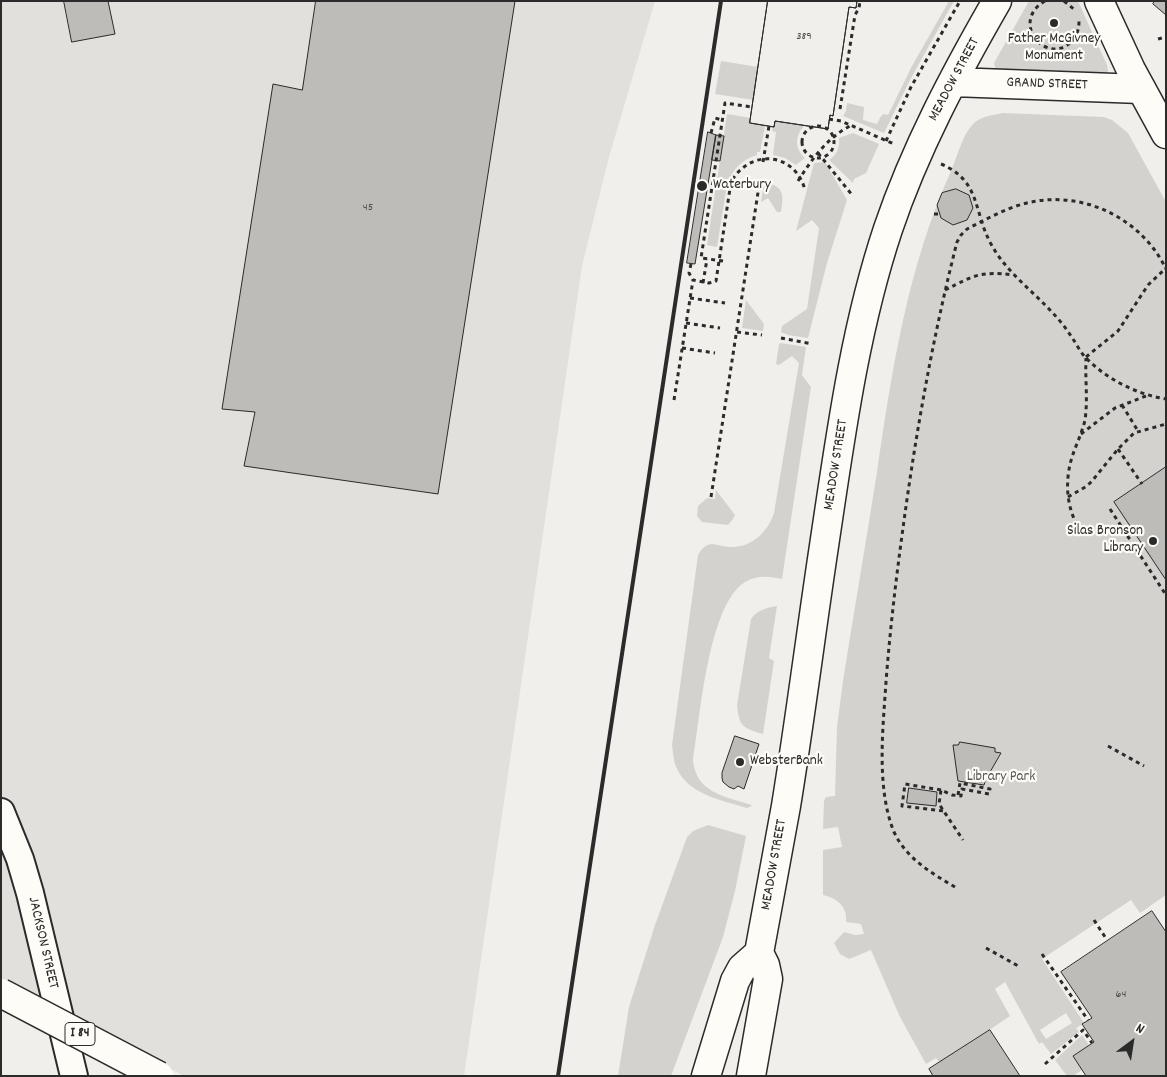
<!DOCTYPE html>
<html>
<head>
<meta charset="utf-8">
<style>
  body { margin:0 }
  #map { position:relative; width:1167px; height:1077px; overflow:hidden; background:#f0efeb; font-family:Dekko,sans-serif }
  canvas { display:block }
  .frame { position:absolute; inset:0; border:2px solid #2b2b2b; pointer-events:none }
  .north { position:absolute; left:1107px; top:1017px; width:50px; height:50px; -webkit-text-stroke:4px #fdfcf7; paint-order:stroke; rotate:31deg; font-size:14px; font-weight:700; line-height:20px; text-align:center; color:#2b2b2b }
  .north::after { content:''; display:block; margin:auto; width:18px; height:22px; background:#2b2b2b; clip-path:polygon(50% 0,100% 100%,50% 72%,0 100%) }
</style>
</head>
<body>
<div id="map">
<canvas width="1167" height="1077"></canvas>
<div class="frame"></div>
<div class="north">N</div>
</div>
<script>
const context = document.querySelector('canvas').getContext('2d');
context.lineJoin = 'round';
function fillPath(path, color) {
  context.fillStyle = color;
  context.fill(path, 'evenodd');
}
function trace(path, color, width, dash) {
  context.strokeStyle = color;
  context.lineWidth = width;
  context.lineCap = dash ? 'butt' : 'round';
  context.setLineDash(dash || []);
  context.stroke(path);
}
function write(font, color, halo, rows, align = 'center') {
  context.font = font + ' Dekko,sans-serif';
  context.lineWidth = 4.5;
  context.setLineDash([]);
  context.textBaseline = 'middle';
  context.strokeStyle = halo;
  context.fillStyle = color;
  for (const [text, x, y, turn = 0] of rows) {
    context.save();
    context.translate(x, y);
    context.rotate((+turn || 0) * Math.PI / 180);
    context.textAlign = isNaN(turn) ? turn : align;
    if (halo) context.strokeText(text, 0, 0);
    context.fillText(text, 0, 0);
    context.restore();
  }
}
const built = new Path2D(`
  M 1,1 L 655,1 L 609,157 L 582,266 L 464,1076 L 184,1076 L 1,980 Z`);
const green = new Path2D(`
  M 949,1 L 954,1 L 910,80 L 884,133 L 843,116 L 846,111 L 847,103 L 864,107 L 863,120 L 877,124 L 881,116 L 884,114 L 888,115 L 912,66 Z
  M 1029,1 L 1078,1 L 1107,65 L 1108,72 L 1102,75 L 996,70 L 994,63 Z
  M 721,61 L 758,67 L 754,100 L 715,94 Z
  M 1003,113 L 1104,117 L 1112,120 L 1128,133 L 1166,202 L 1166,895 L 1140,913 L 1131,900 L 1042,959 L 1084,1023 L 1076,1028 L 1079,1032 L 1051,1054 L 1042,1042 L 1039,1044 L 1005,982 L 995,989 L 1010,1016 L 940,1063 L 936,1058 L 926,1064 L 900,1017 L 871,950 L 849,959 L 840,954 L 834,943 L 844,932 L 855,935 L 864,934 L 861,924 L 846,922 C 848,907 837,898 823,895 L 823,850 L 842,847 L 838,827 L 823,829 L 824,801 L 826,797 L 835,796 L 837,727 L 843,681 C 854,611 866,542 877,472 C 892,369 908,266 951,171 C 958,155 962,135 974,123 C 982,116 993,115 1003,113 ZM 1066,1013 L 1072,1023 L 1046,1039 L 1040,1030 Z
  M 727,114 L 751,118 L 750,123 L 765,126 L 760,152 L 757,152 L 757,155 C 741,160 732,170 727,185 L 717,247 L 707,245 Z
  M 775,121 L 805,125 C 795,135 794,148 805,158 L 796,165 L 785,158 L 773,155 L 776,132 L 772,131 Z
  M 853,133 L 879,144 L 866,173 L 854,179 L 853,183 L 829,160 C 837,155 840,147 839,138 Z
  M 825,162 L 847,200 L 827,263 L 808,338 L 788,335 L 781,332 L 782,326 L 807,309 L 819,228 L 812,220 L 796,231 L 814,163 Z
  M 764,183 C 784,185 784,195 781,212 L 777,212 L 768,198 L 761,202 Z
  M 746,300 L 764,324 L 763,331 L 742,328 Z
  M 781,343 L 806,347 L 802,375 L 811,387 L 782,579 C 768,576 757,575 745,582 C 708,605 700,718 693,760 C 696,793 724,796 751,805 L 752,806 L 747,808 C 721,800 685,794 675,764 C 673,758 673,751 672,745 L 698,555 C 708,537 717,547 732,547 C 753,547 768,531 774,513 L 799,363 L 792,356 L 779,365 L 776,364 L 779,344 Z
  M 716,490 L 735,515 L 733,519 L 728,525 L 702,522 L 697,516 L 698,506 L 707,498 L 715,499 Z
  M 777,606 L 769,658 L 774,661 L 763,734 C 743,728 739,727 737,705 L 751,619 C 757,610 766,608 777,606 Z
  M 708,825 L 746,836 L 735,891 L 723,937 L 671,1076 L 618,1076 L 629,1007 L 655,925 L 687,837 L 693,831 Z
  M 1082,1035 L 1089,1045 L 1073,1056 L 1082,1070 L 1073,1076 L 1067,1076 L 1055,1060 Z`);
const building = new Path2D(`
  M 64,1 L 108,1 L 115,34 L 72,42 Z
  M 316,1 L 515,1 L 438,494 L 244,466 L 255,412 L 222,409 L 273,84 L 302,90 Z
  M 768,1 L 857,1 L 856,8 L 849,7 L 833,116 L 830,115 L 828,129 L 775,121 L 774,127 L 750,123 Z
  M 768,1 L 857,1 L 856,8 L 849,7 L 833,116 L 830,115 L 828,129 L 775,121 L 774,127 L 750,123 Z
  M 1155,1 L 1166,1 L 1166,15 L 1153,4 Z
  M 708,132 L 716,135 L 695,264 L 687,263 Z
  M 716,135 L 724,136 L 720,161 L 712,160 Z
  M 956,189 L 969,195 L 973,208 L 967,220 L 953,225 L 941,218 L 937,205 L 942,193 Z
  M 1166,467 L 1166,580 L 1114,502 Z
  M 735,736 L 759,744 L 744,789 L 738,786 L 734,789 L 729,787 L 723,782 L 722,778 L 722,773 Z
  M 960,742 L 995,748 L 995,752 L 1001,753 L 986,779 L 984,785 L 958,781 L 953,745 L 958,745 Z
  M 909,788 L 937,792 L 936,806 L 907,803 Z
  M 1152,911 L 1166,932 L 1166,1076 L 1086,1076 L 1073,1056 L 1094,1042 L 1082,1024 L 1092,1018 L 1061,972 Z
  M 990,1030 L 1020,1076 L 933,1076 L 929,1069 Z`);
const path = new Path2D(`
  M 1045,1 C 1009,22 1046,66 1071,42 C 1077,36 1079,29 1079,21
  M 1064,1 L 1075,10
  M 1158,39 L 1166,37
  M 840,109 L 855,15 L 859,8 L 860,1
  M 829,119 L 841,121 L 894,144
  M802 142a16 16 0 1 1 32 0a16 16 0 1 1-32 0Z
  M 711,133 L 715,118 L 722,120
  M 886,141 L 911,87 L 960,1
  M 818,153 L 853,196
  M 763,162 L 769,126
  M 941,164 C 981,181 973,211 991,244 C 1005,270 1029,288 1049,309 C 1058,318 1066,328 1073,339 C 1077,345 1081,353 1086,358 C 1108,380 1136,394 1166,399
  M 798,181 C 812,159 827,138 850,126
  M 934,214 L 940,214
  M 723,261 L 701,258 L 725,103 L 752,107
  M 691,264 L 689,273 L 693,280 L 709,283 L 716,281 L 731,182 C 750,148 795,152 805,190
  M 703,283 L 707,259
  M 945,290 C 975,275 980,271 1014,275
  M 690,298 L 725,303
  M 686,323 L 720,328
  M 737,332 L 762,335
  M 781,338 L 812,344
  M 682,348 L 715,353
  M 1086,357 L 1118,331 L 1148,285 L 1166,268
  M 674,400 L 693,280
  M 1122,405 L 1138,431
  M 1081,434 L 1115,408 L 1146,396
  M 1118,449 L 1142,484
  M 711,497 L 759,186
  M 1068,497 L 1087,486 L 1092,481 L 1118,449 L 1134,433 L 1166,424
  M 1110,509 L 1166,595
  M 1077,525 C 1066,504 1065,480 1072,457 C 1076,445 1082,433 1085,420 C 1088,400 1085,379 1086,358
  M 1108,746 L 1144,766
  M 941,790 L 905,784 L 902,806 L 944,811
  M 958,795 L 960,783 L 990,789 L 989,794 L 962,789 L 961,796 L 952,795 L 941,790 L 939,804 L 963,840
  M 955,887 C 931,873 906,858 894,832 C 876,788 883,728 886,682 C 890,630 896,579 903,528 C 916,432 933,336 957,242 L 961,235 L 967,229 C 985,220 1004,209 1023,204 C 1080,188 1141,217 1166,269
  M 1094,920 L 1107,940
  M 986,948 L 1020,967
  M 1042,954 L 1088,1020
  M 1045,1064 L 1083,1030 L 1092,1043`);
const minor = new Path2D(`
  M 1,812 L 20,859 L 30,893 L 74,1076`);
const secondary = new Path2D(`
  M 953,82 L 1141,89
  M 706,1076 L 735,981 L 742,968 L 759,953 C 768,904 777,855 786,806 C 800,720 811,632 824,546 C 840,440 854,331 888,229 C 915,149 955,74 997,1
  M 751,1076 L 768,979 L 765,965 L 759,953`);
const primary = new Path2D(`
  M 1099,1 L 1131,70 L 1166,134`);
const rail = new Path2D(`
  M 558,1076 L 721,1`);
const motorwayBridge = new Path2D(`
  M 1,993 L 159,1076`);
const markers = [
  [1054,23,5,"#2b2b2b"],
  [702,186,6,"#2b2b2b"],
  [1153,541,5,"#2b2b2b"],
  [740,762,5,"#2b2b2b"]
];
const numberNames = [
  ["389",804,37],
  ["45",368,208],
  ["64",1121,995]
];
const shields = [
  [80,1034,30]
];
const shieldNames = [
  ["I 84",80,1034]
];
const poiNames = [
  ["Father McGivney",1054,40,"center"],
  ["Monument",1054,57,"center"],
  ["Waterbury",713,186],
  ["Silas Bronson",1143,532,"right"],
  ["Library",1143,549,"right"],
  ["WebsterBank",750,762]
];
const streetNames = [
  ["MEADOW STREET",955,80,-62],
  ["GRAND STREET",1047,85,2],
  ["MEADOW STREET",837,465,-81],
  ["MEADOW STREET",775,865,-80],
  ["JACKSON STREET",42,943,77]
];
const parkNames = [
  ["Library Park",1001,778]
];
fillPath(built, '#e1e0dc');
fillPath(green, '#d3d2cf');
fillPath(building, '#bdbcb8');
trace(building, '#2b2b2b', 1);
trace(minor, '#2b2b2b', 30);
trace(secondary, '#2b2b2b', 31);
trace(primary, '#2b2b2b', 31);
trace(path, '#2b2b2b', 3, [4, 4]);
trace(minor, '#fdfcf7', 26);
trace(secondary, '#fdfcf7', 28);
trace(primary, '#fdfcf7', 28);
trace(rail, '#2b2b2b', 4);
trace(motorwayBridge, '#2b2b2b', 31, []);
trace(motorwayBridge, '#fdfcf7', 28);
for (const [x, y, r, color] of markers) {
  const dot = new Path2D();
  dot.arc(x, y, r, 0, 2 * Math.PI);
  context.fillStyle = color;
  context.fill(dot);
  trace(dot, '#fdfcf7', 2);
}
write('12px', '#504f4e', null, numberNames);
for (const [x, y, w] of shields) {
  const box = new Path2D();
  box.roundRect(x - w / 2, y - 11.5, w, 23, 4);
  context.fillStyle = '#fdfcf7';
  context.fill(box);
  trace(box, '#2b2b2b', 1);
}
write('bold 14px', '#2b2b2b', null, shieldNames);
write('15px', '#2b2b2b', '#fdfcf7', poiNames, 'left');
write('15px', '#2b2b2b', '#fdfcf7', streetNames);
write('15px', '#555554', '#fdfcf7', parkNames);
</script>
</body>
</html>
